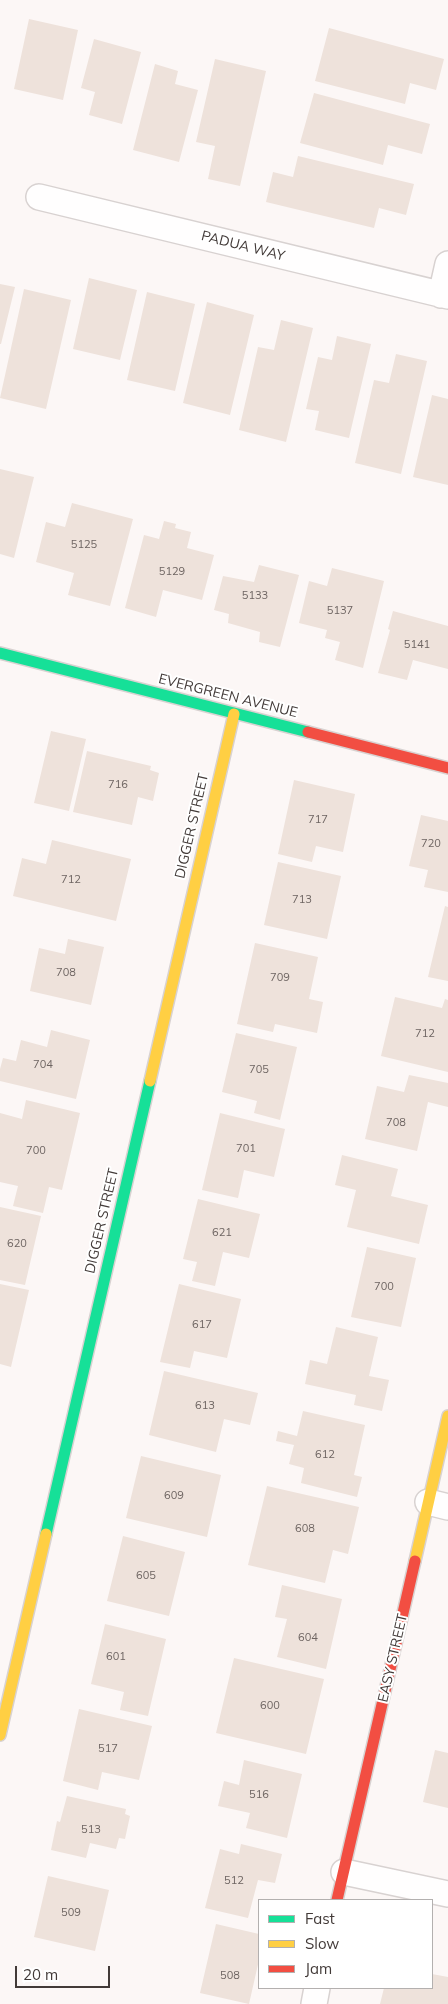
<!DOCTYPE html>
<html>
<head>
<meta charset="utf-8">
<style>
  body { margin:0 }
  #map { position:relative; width:448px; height:2004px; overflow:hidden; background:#fcf7f6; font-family:Mulish,sans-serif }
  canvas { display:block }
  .legend { position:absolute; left:258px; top:1899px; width:175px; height:90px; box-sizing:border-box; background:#fff; border:1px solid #b3b0af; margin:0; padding:6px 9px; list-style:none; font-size:15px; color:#423a38 }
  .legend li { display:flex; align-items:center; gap:10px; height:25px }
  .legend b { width:25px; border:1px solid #b3b0af }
  .scale { position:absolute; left:15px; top:1966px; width:95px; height:22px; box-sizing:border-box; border:2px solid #423a38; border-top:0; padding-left:6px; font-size:15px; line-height:18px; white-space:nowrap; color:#423a38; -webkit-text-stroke:4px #fff; paint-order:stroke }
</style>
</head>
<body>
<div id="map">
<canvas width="448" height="2004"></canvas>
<ul class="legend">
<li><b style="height:6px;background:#16e098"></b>Fast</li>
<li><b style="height:6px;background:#ffcf43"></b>Slow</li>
<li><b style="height:6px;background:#f24e42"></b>Jam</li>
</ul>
<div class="scale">20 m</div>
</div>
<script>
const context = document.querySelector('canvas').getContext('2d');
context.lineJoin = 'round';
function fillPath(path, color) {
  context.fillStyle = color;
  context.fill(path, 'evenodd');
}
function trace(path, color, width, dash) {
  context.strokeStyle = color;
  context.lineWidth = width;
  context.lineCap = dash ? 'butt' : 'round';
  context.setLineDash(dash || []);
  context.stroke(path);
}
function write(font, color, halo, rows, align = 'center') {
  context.font = font + ' Mulish,sans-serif';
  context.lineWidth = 4;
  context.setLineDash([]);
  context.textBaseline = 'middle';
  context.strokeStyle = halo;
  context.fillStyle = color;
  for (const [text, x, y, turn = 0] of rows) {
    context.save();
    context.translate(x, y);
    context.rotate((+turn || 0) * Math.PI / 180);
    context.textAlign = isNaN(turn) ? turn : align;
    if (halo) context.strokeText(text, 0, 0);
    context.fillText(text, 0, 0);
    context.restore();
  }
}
const building = new Path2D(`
  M 29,19 L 78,30 L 63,100 L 14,89 Z
  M 329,28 L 444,59 L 436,90 L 410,83 L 405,104 L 315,81 Z
  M 94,39 L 141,52 L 122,124 L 89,115 L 95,92 L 81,88 Z
  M 215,59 L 266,71 L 240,186 L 208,179 L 215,146 L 196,142 Z
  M 155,64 L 178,71 L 175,84 L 198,90 L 179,162 L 133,150 Z
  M 314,93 L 430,124 L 422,154 L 388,145 L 383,165 L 300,143 Z
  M 298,156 L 414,184 L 406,215 L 379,208 L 374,228 L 266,202 L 273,172 L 293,177 Z
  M 89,278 L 137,290 L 120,360 L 73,349 Z
  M 0,284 L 15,287 L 1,344 L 0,344 Z
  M 24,289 L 71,300 L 46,409 L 0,398 Z
  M 147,292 L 195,304 L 175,391 L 127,380 Z
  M 207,302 L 254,315 L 230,415 L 183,403 Z
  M 281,320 L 313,328 L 286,442 L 239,430 L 258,347 L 274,350 Z
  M 337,336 L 371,344 L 349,438 L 315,430 L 319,411 L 306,409 L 318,357 L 332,360 Z
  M 396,354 L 427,361 L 401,474 L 355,463 L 374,380 L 389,383 Z
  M 432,395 L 448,399 L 448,485 L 413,477 Z
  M 0,469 L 34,477 L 14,558 L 0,554 Z
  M 72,503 L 133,519 L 110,606 L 68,595 L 74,573 L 36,562 L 46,522 L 65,527 Z
  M 164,521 L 176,524 L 175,528 L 191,532 L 187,548 L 214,555 L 202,600 L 163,590 L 156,617 L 125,608 L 144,535 L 159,539 Z
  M 259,565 L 299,575 L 280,647 L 259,642 L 260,632 L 228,623 L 229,614 L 214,610 L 223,576 L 254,582 Z
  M 332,568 L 384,581 L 363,668 L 335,660 L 340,642 L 325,638 L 327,630 L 299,623 L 309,581 L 327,586 Z
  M 393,611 L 448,626 L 448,669 L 413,660 L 407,680 L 378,673 L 390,630 L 388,629 Z
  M 51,731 L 86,739 L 69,811 L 34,803 Z
  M 87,751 L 151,766 L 150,770 L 159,773 L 153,801 L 138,797 L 132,825 L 73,812 Z
  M 294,780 L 355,794 L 343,852 L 316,846 L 312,862 L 278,854 Z
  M 421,815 L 448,821 L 448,892 L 424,887 L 428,870 L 409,866 Z
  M 52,840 L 131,859 L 116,921 L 13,896 L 22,858 L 46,864 Z
  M 278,862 L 341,876 L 327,939 L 264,925 Z
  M 445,906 L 448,907 L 448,981 L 428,977 Z
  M 68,939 L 104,947 L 91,1005 L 30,991 L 39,948 L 65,954 Z
  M 255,943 L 318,957 L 309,999 L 323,1002 L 317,1033 L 275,1024 L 273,1032 L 237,1024 Z
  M 395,997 L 442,1008 L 445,999 L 448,1000 L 448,1072 L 381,1056 Z
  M 51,1030 L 90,1040 L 76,1099 L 0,1081 L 0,1069 L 3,1058 L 16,1061 L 21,1040 L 47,1047 Z
  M 236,1033 L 297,1047 L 280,1120 L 254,1113 L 257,1101 L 222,1092 Z
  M 409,1075 L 448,1083 L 448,1107 L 428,1102 L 417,1151 L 365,1139 L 377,1086 L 404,1092 Z
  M 26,1100 L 80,1113 L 62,1190 L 49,1187 L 43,1213 L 13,1206 L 18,1186 L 0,1182 L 0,1113 L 22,1119 Z
  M 220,1113 L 285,1129 L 274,1177 L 244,1170 L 238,1198 L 202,1190 Z
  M 342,1155 L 398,1169 L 391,1196 L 428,1205 L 419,1244 L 347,1227 L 356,1190 L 335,1185 Z
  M 198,1199 L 260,1214 L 249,1258 L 223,1252 L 215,1286 L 192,1281 L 197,1262 L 183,1259 Z
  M 0,1207 L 41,1216 L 25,1285 L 0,1280 Z
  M 367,1247 L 416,1258 L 401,1327 L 351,1317 Z
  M 0,1284 L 29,1290 L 11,1367 L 0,1364 Z
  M 179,1284 L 241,1299 L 227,1358 L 194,1351 L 190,1368 L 160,1362 Z
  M 336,1327 L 378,1337 L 369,1376 L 389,1380 L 382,1411 L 354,1405 L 356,1395 L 305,1384 L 310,1360 L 327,1364 Z
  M 164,1371 L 258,1393 L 250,1425 L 224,1419 L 216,1452 L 149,1435 Z
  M 303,1411 L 365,1425 L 354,1475 L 362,1477 L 357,1497 L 301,1483 L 304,1468 L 289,1464 L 294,1445 L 276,1441 L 278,1431 L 297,1436 Z
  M 141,1456 L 221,1475 L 207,1537 L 126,1518 Z
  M 267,1486 L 359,1507 L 348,1554 L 333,1550 L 325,1583 L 248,1565 Z
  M 123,1536 L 185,1552 L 169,1616 L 107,1601 Z
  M 282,1585 L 342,1599 L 326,1669 L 277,1657 L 287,1619 L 275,1617 Z
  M 105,1624 L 166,1639 L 148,1716 L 120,1710 L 124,1692 L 91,1684 Z
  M 234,1658 L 324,1679 L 306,1754 L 216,1733 Z
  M 79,1709 L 152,1726 L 139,1780 L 102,1772 L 98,1790 L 63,1781 Z
  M 435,1750 L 448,1753 L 448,1808 L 423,1802 Z
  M 244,1760 L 302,1774 L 287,1838 L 246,1828 L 250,1813 L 218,1806 L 224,1781 L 239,1785 Z
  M 67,1796 L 126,1809 L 125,1814 L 130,1816 L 125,1839 L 119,1838 L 116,1849 L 90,1843 L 86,1858 L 51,1850 L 57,1821 L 60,1822 Z
  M 241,1844 L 282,1854 L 275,1883 L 258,1880 L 248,1918 L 205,1908 L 220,1849 L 239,1854 Z
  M 48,1876 L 109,1890 L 95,1951 L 34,1937 Z
  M 216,1924 L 259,1934 L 259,1960 L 249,2004 L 200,1993 Z
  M 432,1974 L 448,1977 L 448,2004 L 380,2004 L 384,1988 L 432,1988 Z`);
const street = new Path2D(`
  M 39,197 L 448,296
  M 441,295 L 448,264
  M 428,1502 L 448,1507
  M 344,1872 L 448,1894
  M 314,2004 L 317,1988`);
const fast = new Path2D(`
  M 0,653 L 308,732
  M 46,1534 L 150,1081`);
const slow = new Path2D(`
  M 150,1081 L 234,714
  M 415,1561 L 448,1416
  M 0,1735 L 46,1534`);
const jam = new Path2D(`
  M 308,732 L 448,768
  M 337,1900 L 415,1561`);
const numberNames = [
  ["5125",84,545],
  ["5129",172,572],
  ["5133",255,596],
  ["5137",340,611],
  ["5141",417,645],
  ["716",118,785],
  ["717",318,820],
  ["720",431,844],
  ["712",71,880],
  ["713",302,900],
  ["708",66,973],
  ["709",280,978],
  ["712",425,1034],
  ["704",43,1065],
  ["705",259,1070],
  ["708",396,1123],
  ["701",246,1149],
  ["700",36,1151],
  ["621",222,1233],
  ["620",17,1244],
  ["700",384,1287],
  ["617",202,1325],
  ["613",205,1406],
  ["612",325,1455],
  ["609",174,1496],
  ["608",305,1529],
  ["605",146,1576],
  ["604",308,1638],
  ["601",116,1657],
  ["600",270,1706],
  ["517",108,1749],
  ["516",259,1795],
  ["513",91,1830],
  ["512",234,1881],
  ["509",71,1913],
  ["508",230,1976]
];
const streetNames = [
  ["PADUA WAY",243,246,14],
  ["EVERGREEN AVENUE",228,696,14],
  ["DIGGER STREET",192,826,-77],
  ["DIGGER STREET",102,1221,-77],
  ["EASY STREET",393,1658,-77]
];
fillPath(building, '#eee2db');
trace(street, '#d8d2d1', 28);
trace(fast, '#d8d2d1', 14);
trace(slow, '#d8d2d1', 14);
trace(jam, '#d8d2d1', 14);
trace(street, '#fffefe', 25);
trace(fast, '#16e098', 11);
trace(slow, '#ffcf43', 11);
trace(jam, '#f24e42', 11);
write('11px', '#6d6461', null, numberNames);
write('14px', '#423a38', '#fff', streetNames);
</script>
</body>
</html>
